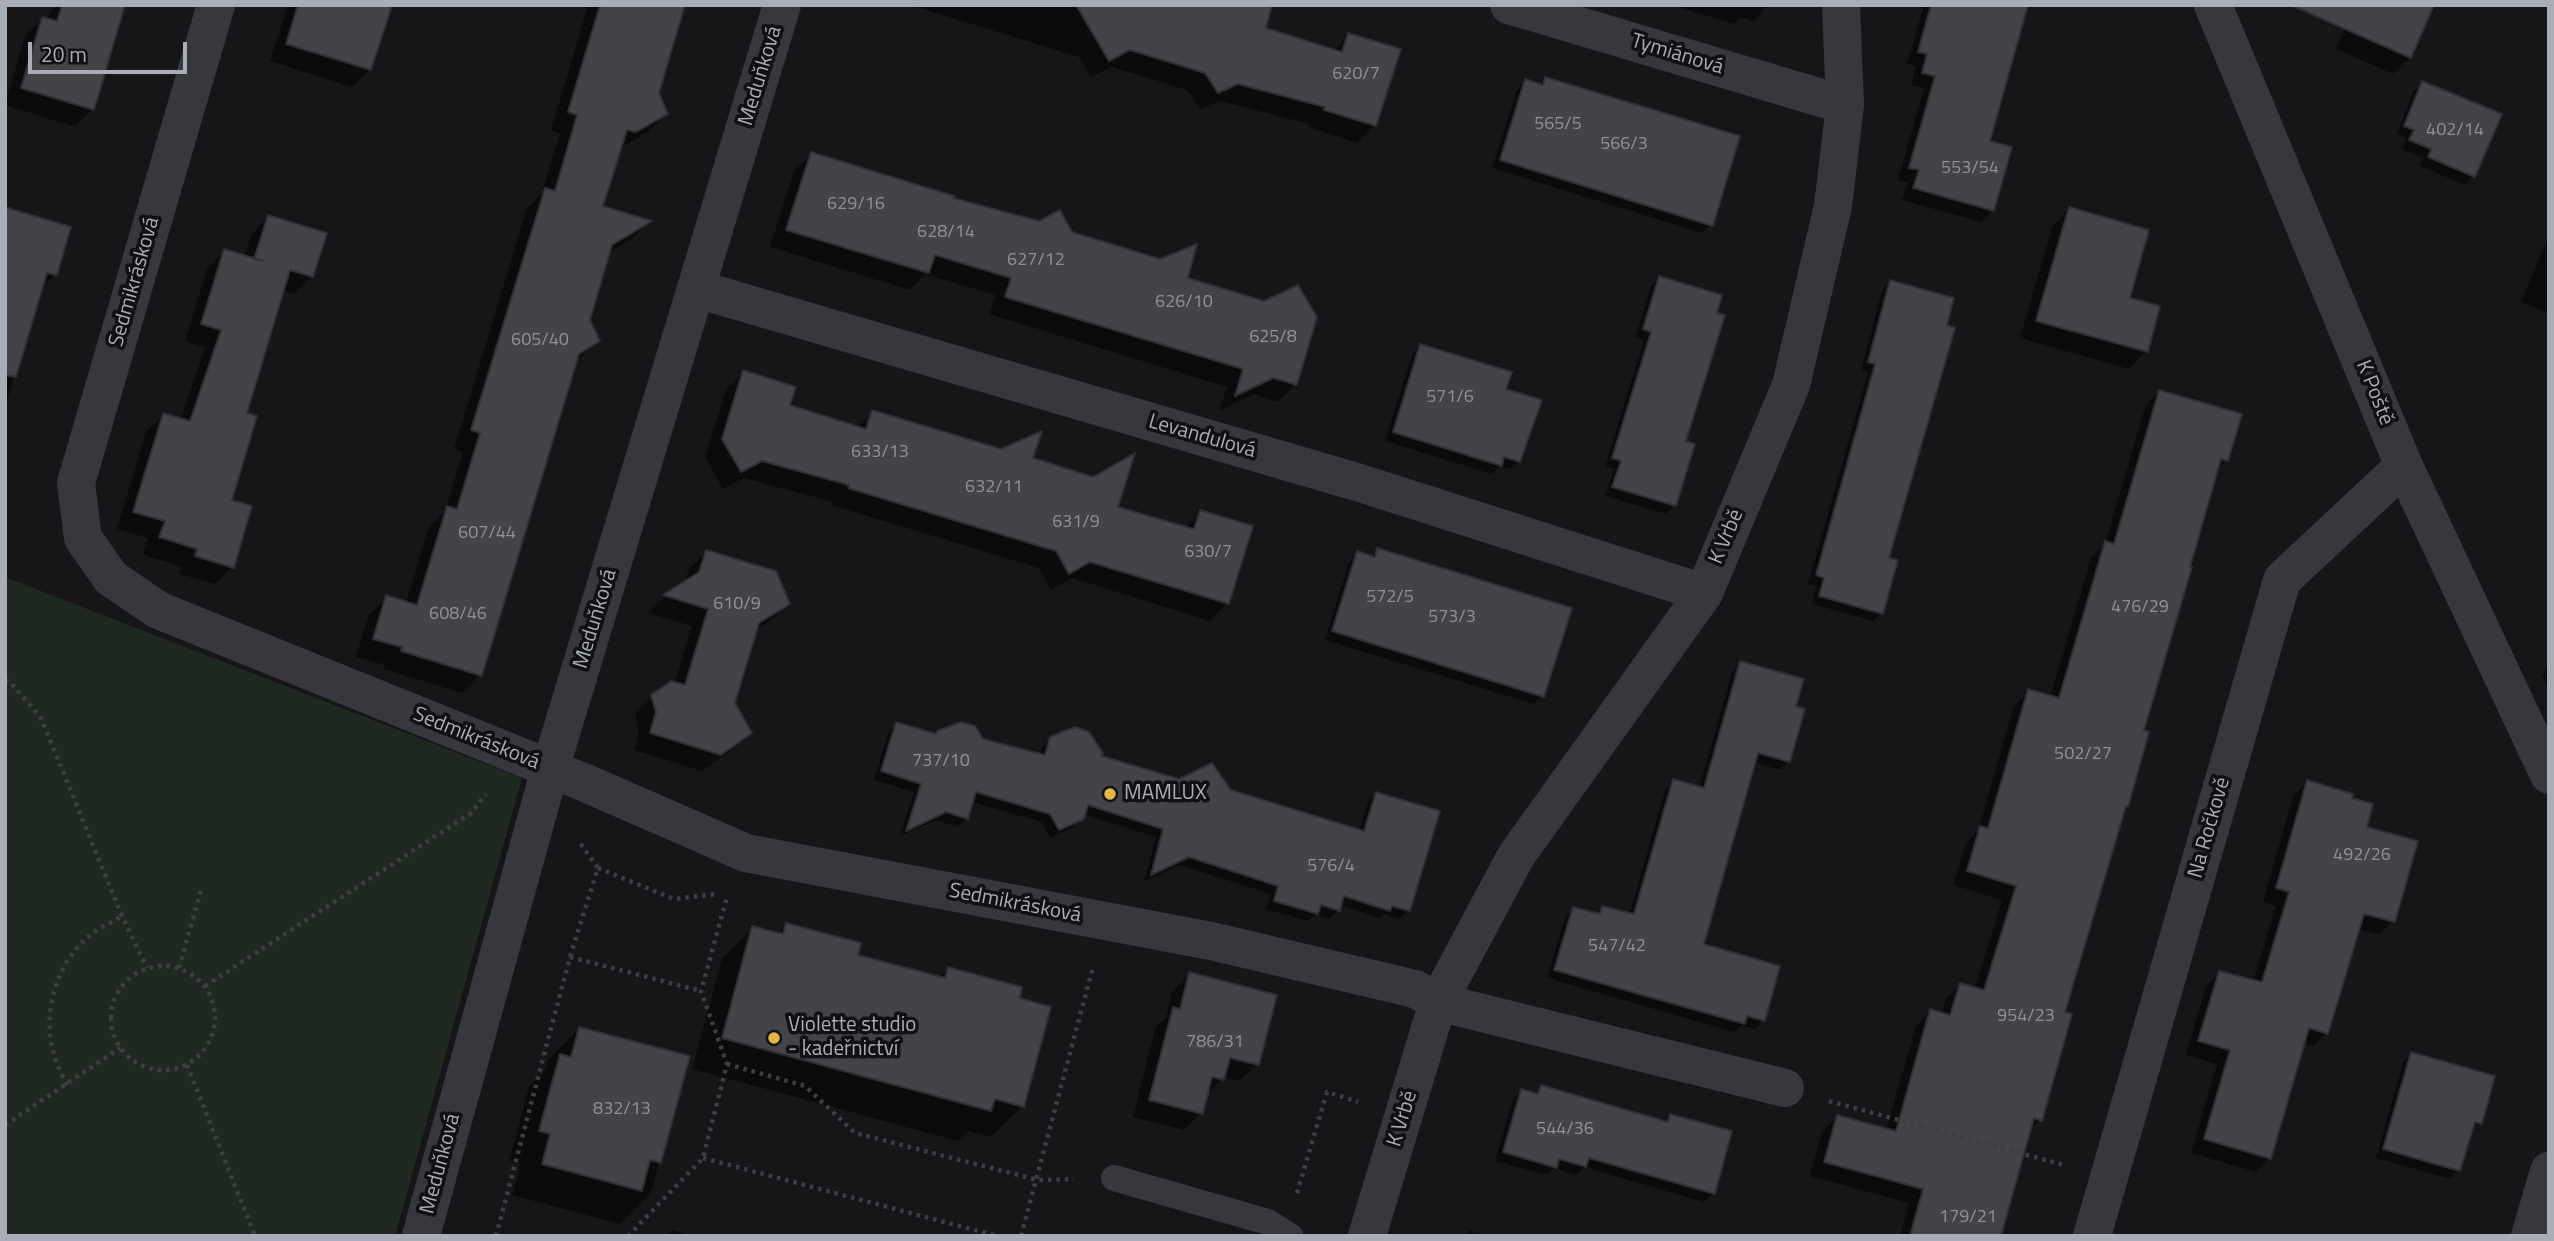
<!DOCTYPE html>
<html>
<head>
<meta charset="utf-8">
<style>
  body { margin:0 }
  #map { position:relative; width:2554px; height:1241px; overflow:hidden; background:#161618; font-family:"Titillium Web",sans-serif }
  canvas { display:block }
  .frame { position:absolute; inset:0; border:7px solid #a9adb7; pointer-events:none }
  .scale { position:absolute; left:28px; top:42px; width:159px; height:32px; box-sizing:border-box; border:4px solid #a9adb7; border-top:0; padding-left:9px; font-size:21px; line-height:24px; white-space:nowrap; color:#a9adb7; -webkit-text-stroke:5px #111113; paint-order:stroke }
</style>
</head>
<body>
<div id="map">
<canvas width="2554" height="1241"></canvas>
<div class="frame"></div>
<div class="scale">20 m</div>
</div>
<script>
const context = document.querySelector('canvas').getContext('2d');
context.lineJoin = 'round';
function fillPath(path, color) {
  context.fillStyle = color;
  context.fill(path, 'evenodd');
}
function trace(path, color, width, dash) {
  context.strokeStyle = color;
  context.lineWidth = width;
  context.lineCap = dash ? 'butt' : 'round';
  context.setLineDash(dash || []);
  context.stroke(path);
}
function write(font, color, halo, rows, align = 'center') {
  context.font = font + ' "Titillium Web",sans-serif';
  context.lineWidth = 7;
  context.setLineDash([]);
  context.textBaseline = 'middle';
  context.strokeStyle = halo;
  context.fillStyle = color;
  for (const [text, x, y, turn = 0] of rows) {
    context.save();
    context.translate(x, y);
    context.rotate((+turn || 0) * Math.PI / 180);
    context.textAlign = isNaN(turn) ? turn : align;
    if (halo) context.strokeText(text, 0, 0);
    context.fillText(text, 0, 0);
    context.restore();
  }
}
const green = new Path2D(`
  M 5,577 L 522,778 L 395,1236 L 5,1236 Z`);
const shadow = new Path2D(`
  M 57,5 L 101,5 L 92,109 L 75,127 L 5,105 L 25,36 L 42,19 L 47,20 L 50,12 Z
  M 288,5 L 390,5 L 370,69 L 352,87 L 270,61 Z
  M 588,5 L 684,5 L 657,93 L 666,114 L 648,132 L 620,148 L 601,207 L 649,222 L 632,239 L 608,253 L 588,320 L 598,341 L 574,363 L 480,675 L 462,693 L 384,669 L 385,665 L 356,657 L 368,616 L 387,597 L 406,603 L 429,527 L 445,511 L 463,452 L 454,449 L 527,208 L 542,193 L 560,133 L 551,130 Z
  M 910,5 L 1270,5 L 1264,30 L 1333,51 L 1349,35 L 1375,125 L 1357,143 L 1308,127 L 1309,124 L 1220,101 L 1200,109 L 1187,90 L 1112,67 L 1091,77 L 1079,57 Z
  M 1672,5 L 1765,5 L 1762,13 L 1754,21 L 1741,17 L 1734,24 Z
  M 1924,5 L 2012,5 L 1988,142 L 1993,210 L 1981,222 L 1902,200 L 1908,182 L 1898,180 L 1924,88 L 1911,85 L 1916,66 L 1907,64 Z
  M 2355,5 L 2410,57 L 2393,74 L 2336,49 Z
  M 1545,78 L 1711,225 L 1702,233 L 1492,168 L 1517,90 L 1525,81 L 1539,85 Z
  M 2422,83 L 2473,176 L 2465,185 L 2420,166 L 2423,158 L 2402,149 L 2407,138 L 2397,134 L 2413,92 Z
  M 811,154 L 951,200 L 1071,234 L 1295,384 L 1278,402 L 1254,394 L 1219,411 L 1227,387 L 989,314 L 995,295 L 925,274 L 910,290 L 770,247 L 794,171 Z
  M 5,209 L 55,274 L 41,289 L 5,407 Z
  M 2069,209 L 2128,299 L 2146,351 L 2129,369 L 2020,338 L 2052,227 Z
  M 268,217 L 312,276 L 294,294 L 282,290 L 245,414 L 229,501 L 232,567 L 215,584 L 179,574 L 181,566 L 143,555 L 148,538 L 117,529 L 146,432 L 163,415 L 180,420 L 205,348 L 185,341 L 207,269 L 224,251 L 244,257 L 251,235 Z
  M 2549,235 L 2549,313 L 2521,302 Z
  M 1659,278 L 1684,442 L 1693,445 L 1674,505 L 1666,514 L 1605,496 L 1614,469 L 1605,466 L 1644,340 L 1635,338 L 1651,286 Z
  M 1891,282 L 1887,559 L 1881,613 L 1873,621 L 1812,604 L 1816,586 L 1808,584 L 1868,372 L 1861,370 L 1882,290 Z
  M 1421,346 L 1504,390 L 1519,461 L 1510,469 L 1499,466 L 1492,474 L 1385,441 L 1412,354 Z
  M 743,372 L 788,406 L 857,428 L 873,412 L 1031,459 L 1116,508 L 1185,528 L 1201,512 L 1227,603 L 1210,621 L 1072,578 L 1051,590 L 1039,568 L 831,505 L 833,502 L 744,478 L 723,489 L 705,457 L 726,390 Z
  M 2159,391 L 2227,460 L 2215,472 L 2062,1014 L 2040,1120 L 2028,1132 L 1999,1236 L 1900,1236 L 1909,1203 L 1810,1176 L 1822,1131 L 1837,1117 L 1886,1130 L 1916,1026 L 1930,1011 L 1941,1015 L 1946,999 L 1960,985 L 1975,989 L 2002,900 L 1953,885 L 1966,843 L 1978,830 L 2014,706 L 2029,691 L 2050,697 L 2091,558 L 2105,544 L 2145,406 Z
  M 1378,550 L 1543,696 L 1534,704 L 1325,640 L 1349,562 L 1358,553 L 1371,557 Z
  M 706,552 L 788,604 L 770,621 L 755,631 L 733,703 L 749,733 L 732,750 L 702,771 L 634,750 L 639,730 L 635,714 L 652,697 L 674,684 L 692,626 L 648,613 L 664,597 L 684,583 L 689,569 Z
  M 2549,662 L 2549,688 L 2542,676 Z
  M 1741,663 L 1794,707 L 1789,761 L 1780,770 L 1754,762 L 1702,945 L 1763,1020 L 1755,1029 L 1742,1025 L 1734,1032 L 1547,978 L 1565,917 L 1574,909 L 1595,914 L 1602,908 L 1629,915 L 1665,790 L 1674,781 L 1699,788 L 1732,672 Z
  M 897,724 L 935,736 L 982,740 L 1040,756 L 1042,748 L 1051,739 L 1100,757 L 1179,780 L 1230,791 L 1359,831 L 1368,802 L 1377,793 L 1408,910 L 1400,919 L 1384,914 L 1380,918 L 1340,905 L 1338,910 L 1329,919 L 1315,914 L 1308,921 L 1266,909 L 1271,894 L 1180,865 L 1144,881 L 1156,837 L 1083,814 L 1073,827 L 1050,838 L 1042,822 L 972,802 L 967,818 L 958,827 L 936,820 L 899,837 L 914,792 L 874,780 L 888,733 Z
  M 2307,782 L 2350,799 L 2365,828 L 2393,921 L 2379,935 L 2358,929 L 2327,1033 L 2313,1046 L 2302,1043 L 2269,1158 L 2256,1172 L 2191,1153 L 2217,1064 L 2186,1055 L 2206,986 L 2219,973 L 2253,981 L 2276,906 L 2263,902 L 2293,796 Z
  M 786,925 L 856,956 L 939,978 L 948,969 L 1018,1000 L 1022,1106 L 991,1137 L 968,1131 L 958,1141 L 692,1069 L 722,959 L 753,928 L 777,934 Z
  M 1189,974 L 1257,1064 L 1240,1081 L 1223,1077 L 1206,1096 L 1201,1113 L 1184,1130 L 1133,1117 L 1156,1026 L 1166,1017 L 1172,992 Z
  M 579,1029 L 688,1057 L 651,1193 L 620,1224 L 512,1195 L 520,1164 L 509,1161 L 529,1087 L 545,1071 L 548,1060 Z
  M 2412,1054 L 2480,1123 L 2471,1131 L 2458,1170 L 2450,1179 L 2376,1158 L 2403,1062 Z
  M 1541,1087 L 1664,1123 L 1671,1116 L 1730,1133 L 1713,1194 L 1704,1202 L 1584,1167 L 1576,1175 L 1554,1168 L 1547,1175 L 1495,1161 L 1513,1099 L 1521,1091 L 1534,1095 Z
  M 672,1230 L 694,1236 L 666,1236 Z
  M 1470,1230 L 1489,1236 L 1465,1236 Z`);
const building = new Path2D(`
  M 62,5 L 125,5 L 94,110 L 21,88 L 42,17 L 57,21 Z
  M 298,5 L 392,5 L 371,70 L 286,44 Z
  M 600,5 L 685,5 L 659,93 L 668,114 L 636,132 L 627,130 L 603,206 L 652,221 L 612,245 L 590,320 L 600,341 L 579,354 L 482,676 L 401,651 L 402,647 L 373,639 L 386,595 L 417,605 L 447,506 L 457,509 L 480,433 L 471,430 L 545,188 L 555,191 L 577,115 L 568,112 Z
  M 1076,5 L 1272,5 L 1266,28 L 1342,52 L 1348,33 L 1401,49 L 1376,126 L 1324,110 L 1325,107 L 1238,84 L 1218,93 L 1205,73 L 1130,50 L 1109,61 Z
  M 1931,5 L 2028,5 L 1990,141 L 2012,147 L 1994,211 L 1913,188 L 1919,170 L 1909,168 L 1935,76 L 1922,73 L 1927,54 L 1918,52 Z
  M 2291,5 L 2434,5 L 2411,58 Z
  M 1545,77 L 1740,136 L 1713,226 L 1500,160 L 1525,79 L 1543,85 Z
  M 2422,81 L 2502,114 L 2475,177 L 2428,157 L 2431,149 L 2409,140 L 2414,130 L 2404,126 Z
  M 811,152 L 954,196 L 953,198 L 1039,221 L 1060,210 L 1072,232 L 1160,259 L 1197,244 L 1188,278 L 1264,301 L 1298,285 L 1317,317 L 1297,385 L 1273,378 L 1235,396 L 1243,369 L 1005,297 L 1011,278 L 935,255 L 929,273 L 786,230 Z
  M 5,207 L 71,227 L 57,275 L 47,273 L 16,377 L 5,375 Z
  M 2069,207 L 2149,230 L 2130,298 L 2160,306 L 2148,352 L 2036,321 Z
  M 268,215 L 327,233 L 313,277 L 290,270 L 247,413 L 257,416 L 232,500 L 252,506 L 234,568 L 195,556 L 197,549 L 159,537 L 165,521 L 133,512 L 163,413 L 190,421 L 221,330 L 201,324 L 224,249 L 263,261 L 254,259 Z
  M 1659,276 L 1722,295 L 1717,313 L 1725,315 L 1686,441 L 1695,444 L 1676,506 L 1612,487 L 1621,461 L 1612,458 L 1651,332 L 1643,329 Z
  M 1890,280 L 1954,298 L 1947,325 L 1955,328 L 1889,558 L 1898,560 L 1883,614 L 1819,596 L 1824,578 L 1816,575 L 1875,364 L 1868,362 Z
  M 1420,344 L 1512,372 L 1506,389 L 1542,400 L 1520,462 L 1504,457 L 1502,466 L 1393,432 Z
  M 743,370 L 796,387 L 790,405 L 866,429 L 872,410 L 1001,449 L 1042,431 L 1033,458 L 1093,477 L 1135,453 L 1118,507 L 1194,529 L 1200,510 L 1253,526 L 1229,604 L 1090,562 L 1069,574 L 1056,551 L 848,488 L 849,485 L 762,461 L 741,472 L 722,439 Z
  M 2159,390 L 2242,414 L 2228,461 L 2221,459 L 2190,567 L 2192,567 L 2144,730 L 2149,732 L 2128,807 L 2126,806 L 2065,1012 L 2072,1014 L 2042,1121 L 2034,1118 L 2001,1236 L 1910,1236 L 1923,1189 L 1824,1162 L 1837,1115 L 1896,1131 L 1930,1009 L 1950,1015 L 1960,983 L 1984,990 L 2016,886 L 1967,871 L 1980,826 L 1988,828 L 2028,689 L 2059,698 L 2105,541 L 2114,544 Z
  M 1377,548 L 1572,608 L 1544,697 L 1332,631 L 1357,551 L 1375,557 Z
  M 706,550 L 776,571 L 790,604 L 759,623 L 735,703 L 752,733 L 721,755 L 650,733 L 656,712 L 651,695 L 671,681 L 685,685 L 708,609 L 663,595 L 699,572 Z
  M 1740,661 L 1804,679 L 1796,706 L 1805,709 L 1790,762 L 1758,753 L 1704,944 L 1780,966 L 1765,1021 L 1747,1016 L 1745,1024 L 1554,970 L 1573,907 L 1600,914 L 1602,906 L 1634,914 L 1673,779 L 1704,788 Z
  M 896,722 L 936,734 L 937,731 L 961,722 L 975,726 L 983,739 L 1045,755 L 1050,737 L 1075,727 L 1089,732 L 1103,753 L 1102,756 L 1179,779 L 1212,763 L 1231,790 L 1364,831 L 1376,792 L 1440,811 L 1410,911 L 1392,906 L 1390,911 L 1344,896 L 1340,911 L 1321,905 L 1318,914 L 1274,901 L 1278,886 L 1189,857 L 1151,875 L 1163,829 L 1088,805 L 1084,819 L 1059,830 L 1050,814 L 976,792 L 968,819 L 946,812 L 906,831 L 921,784 L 881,771 Z
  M 2307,780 L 2353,794 L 2352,798 L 2373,804 L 2367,827 L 2418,841 L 2395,922 L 2364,914 L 2328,1034 L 2309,1028 L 2271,1159 L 2204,1139 L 2230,1050 L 2198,1041 L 2219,971 L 2262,982 L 2289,892 L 2276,888 Z
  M 786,923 L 861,943 L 858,955 L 945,978 L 948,967 L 1022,987 L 1020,998 L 1051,1007 L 1024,1107 L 995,1099 L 991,1111 L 722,1038 L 752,926 L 783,934 Z
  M 1189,972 L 1277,995 L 1259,1065 L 1230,1058 L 1224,1080 L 1212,1077 L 1203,1114 L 1149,1100 L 1173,1007 L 1180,1009 Z
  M 579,1027 L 690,1056 L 661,1163 L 650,1160 L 642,1191 L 542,1164 L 550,1134 L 539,1131 L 548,1097 L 560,1054 L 571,1057 Z
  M 2411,1052 L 2495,1076 L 2482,1124 L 2475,1122 L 2460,1171 L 2383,1149 Z
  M 1541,1085 L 1668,1122 L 1670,1114 L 1732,1131 L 1715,1194 L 1589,1158 L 1586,1167 L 1559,1159 L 1557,1168 L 1503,1152 L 1521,1089 L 1538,1094 Z`);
const path = new Path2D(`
  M 5,680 L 11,683 L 41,718 L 122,916 L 147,968
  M 598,868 L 674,899 L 717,894
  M 570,957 L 701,991
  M111 1018a52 52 0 1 1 104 0a52 52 0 1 1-104 0Z
  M 179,968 L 201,890
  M 205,986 L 471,813 L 486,794
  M 727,1064 L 805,1086 L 855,1133 L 1038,1180 L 1074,1179
  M 187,1065 L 255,1236
  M 67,1085 C 63,1076 57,1066 54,1055 C 41,1012 57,960 93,933 C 102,926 113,922 122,916
  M 1829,1101 L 2064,1165
  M 5,1125 L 120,1048
  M 703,1158 L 997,1236
  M 1297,1193 L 1327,1092 L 1358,1102
  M 496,1236 L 570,957 L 598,868 L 580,843
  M 628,1236 L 703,1158 L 727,1064 L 701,991 L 727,897
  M 1021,1236 L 1093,967`);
const lane = new Path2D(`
  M 1114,1178 L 1268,1222 L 1290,1236`);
const street = new Path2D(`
  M 216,5 L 76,483 L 83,538 L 111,578 L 158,610 L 581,781 L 746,853 L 1211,941 L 1415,989 L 1438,1002 L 1785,1088
  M 1509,5 L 1845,105
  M 2213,5 L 2404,466 L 2549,775
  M 697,289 L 1360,483 L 1704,593
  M 421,1236 L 550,769 L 782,5
  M 1367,1236 L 1438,1002 L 1516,856 L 1704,593 L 1791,385 L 1833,206 L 1845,105 L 1841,5
  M 2092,1236 L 2282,580 L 2404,466
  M 2530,1236 L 2549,1171`);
const markers = [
  [1110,794,7,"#e9b63d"],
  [774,1038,7,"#e9b63d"]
];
const numberNames = [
  ["620/7",1356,75],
  ["565/5",1558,125],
  ["402/14",2455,131],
  ["566/3",1624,145],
  ["553/54",1970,169],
  ["629/16",856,205],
  ["628/14",946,233],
  ["627/12",1036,261],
  ["626/10",1184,303],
  ["625/8",1273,338],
  ["605/40",540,341],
  ["571/6",1450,398],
  ["633/13",880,453],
  ["632/11",994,488],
  ["631/9",1076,523],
  ["607/44",487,534],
  ["630/7",1208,553],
  ["572/5",1390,598],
  ["610/9",737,605],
  ["476/29",2140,608],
  ["608/46",458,615],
  ["573/3",1452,618],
  ["502/27",2083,755],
  ["737/10",941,762],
  ["492/26",2362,856],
  ["576/4",1331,867],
  ["547/42",1617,947],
  ["954/23",2026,1017],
  ["786/31",1215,1043],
  ["832/13",622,1110],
  ["544/36",1565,1130],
  ["179/21",1968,1218]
];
const streetNames = [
  ["Tymiánová",1677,55,17],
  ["Meduňková",761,76,-73],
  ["Sedmikrásková",135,282,-74],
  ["K Poště",2374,393,68],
  ["Levandulová",1202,437,16],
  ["K Vrbě",1727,537,-67],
  ["Meduňková",596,619,-73],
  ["Sedmikrásková",476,739,22],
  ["Na Ročkově",2210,828,-74],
  ["Sedmikrásková",1015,904,11],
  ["K Vrbě",1403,1119,-73],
  ["Meduňková",441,1164,-75]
];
const poiNames = [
  ["MAMLUX",1124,794],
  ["Violette studio",788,1026],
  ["- kadeřnictví",788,1050]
];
fillPath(green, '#202822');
fillPath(shadow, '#0007');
fillPath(building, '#434348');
trace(building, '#303034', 2);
trace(path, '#3d3f44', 4.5, [3.5, 5]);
trace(lane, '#37383d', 26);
trace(street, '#37383d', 38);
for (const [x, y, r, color] of markers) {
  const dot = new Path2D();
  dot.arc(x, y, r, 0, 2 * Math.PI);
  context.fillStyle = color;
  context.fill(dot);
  trace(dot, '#111113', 2.5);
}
write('18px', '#90929b', null, numberNames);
write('21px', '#a9adb7', '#111113', streetNames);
write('21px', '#a9adb7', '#111113', poiNames, 'left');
</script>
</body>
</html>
